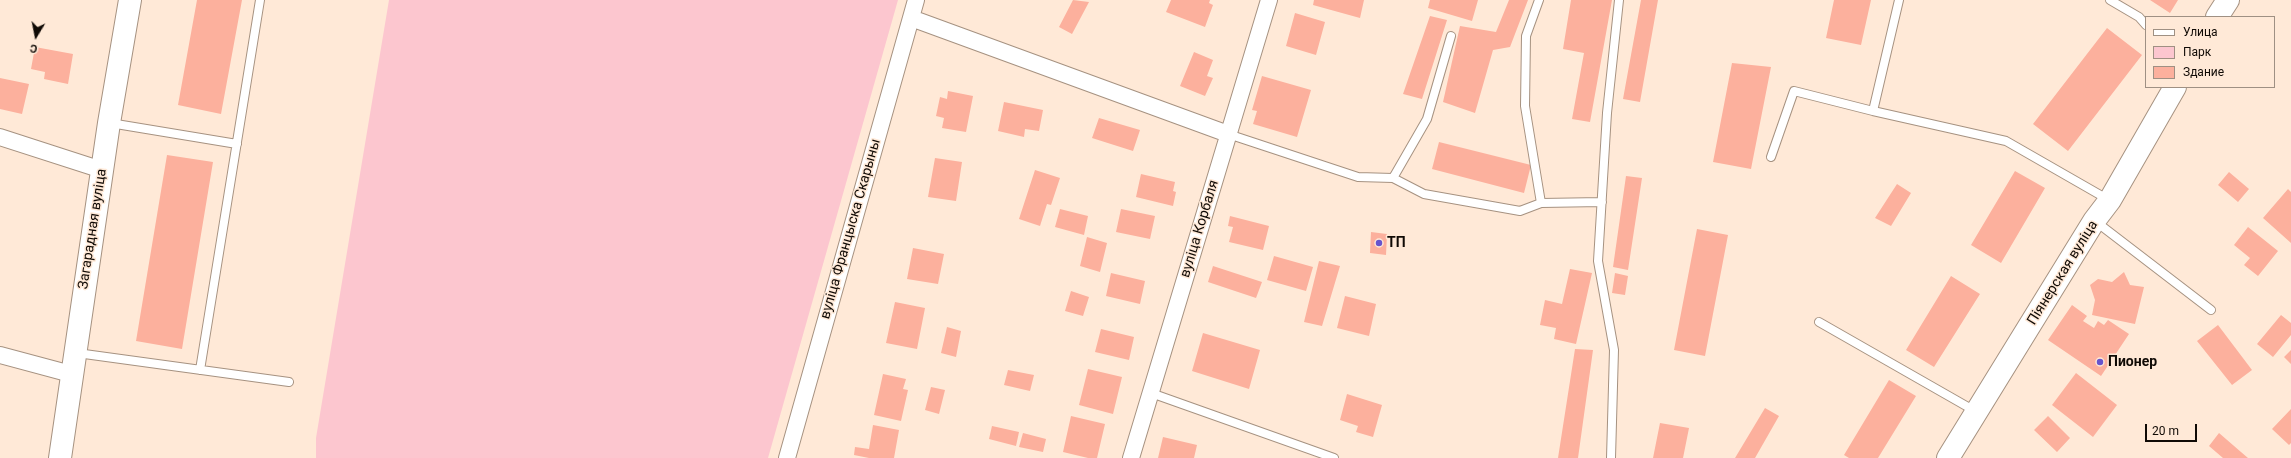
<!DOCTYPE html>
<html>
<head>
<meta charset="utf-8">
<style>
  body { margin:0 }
  #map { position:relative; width:2291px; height:458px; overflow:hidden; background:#ffe9d7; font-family:Roboto,sans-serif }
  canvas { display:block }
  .legend { position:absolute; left:2145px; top:16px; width:130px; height:72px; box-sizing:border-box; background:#ffe9d7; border:1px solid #9f9083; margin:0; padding:5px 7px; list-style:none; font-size:12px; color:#100a05 }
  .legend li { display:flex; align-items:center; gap:8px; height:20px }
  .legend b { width:20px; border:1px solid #9f9083 }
  .north { position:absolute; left:16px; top:16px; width:40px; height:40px; -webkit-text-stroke:3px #ffe9d7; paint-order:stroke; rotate:190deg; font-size:11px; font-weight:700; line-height:16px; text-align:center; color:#100a05 }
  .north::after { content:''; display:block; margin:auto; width:14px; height:18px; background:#100a05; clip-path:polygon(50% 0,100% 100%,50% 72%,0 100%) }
  .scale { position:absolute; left:2145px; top:424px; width:52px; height:18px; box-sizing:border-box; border:2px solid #100a05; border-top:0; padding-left:5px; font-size:12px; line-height:14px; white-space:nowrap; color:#100a05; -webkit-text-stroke:3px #ffe9d7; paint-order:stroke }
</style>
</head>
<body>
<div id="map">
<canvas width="2291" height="458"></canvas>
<ul class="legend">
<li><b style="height:5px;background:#fff"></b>Улица</li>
<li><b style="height:11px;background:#fcc6cf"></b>Парк</li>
<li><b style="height:11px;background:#fcb09d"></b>Здание</li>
</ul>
<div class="north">С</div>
<div class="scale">20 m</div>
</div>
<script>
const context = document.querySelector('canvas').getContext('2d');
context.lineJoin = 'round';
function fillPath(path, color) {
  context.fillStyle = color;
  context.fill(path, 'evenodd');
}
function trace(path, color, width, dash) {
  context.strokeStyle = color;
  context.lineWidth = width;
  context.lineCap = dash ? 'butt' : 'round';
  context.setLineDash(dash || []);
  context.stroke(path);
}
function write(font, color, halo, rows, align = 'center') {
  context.font = font + ' Roboto,sans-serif';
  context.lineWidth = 3;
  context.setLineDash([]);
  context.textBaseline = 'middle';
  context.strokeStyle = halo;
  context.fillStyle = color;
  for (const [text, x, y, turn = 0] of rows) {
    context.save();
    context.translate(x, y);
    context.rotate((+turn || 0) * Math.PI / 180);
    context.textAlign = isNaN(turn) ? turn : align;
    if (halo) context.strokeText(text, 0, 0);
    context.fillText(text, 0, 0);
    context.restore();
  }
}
const green = new Path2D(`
  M 389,0 L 898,0 L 768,458 L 316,458 L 316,438 Z`);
const building = new Path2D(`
  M 197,0 L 242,0 L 221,114 L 178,105 Z
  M 1073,0 L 1089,2 L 1072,34 L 1059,27 Z
  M 1171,0 L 1210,0 L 1209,3 L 1213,5 L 1205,27 L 1166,12 Z
  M 1314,0 L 1364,0 L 1360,18 L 1313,5 Z
  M 1430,0 L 1478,0 L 1472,21 L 1428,8 Z
  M 1509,0 L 1528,0 L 1510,47 L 1493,50 L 1475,113 L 1443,102 L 1460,26 L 1496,32 Z
  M 1571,0 L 1612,0 L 1590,122 L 1572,119 L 1584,53 L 1563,49 Z
  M 1641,0 L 1658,0 L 1640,102 L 1623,99 Z
  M 1834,0 L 1871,0 L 1861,45 L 1826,38 Z
  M 2150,0 L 2178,0 L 2170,13 Z
  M 1295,13 L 1325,22 L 1316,55 L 1286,46 Z
  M 1430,16 L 1447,20 L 1422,99 L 1403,94 Z
  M 2107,28 L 2142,55 L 2068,151 L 2033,124 Z
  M 35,47 L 73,54 L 68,84 L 44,79 L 45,72 L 31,69 Z
  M 1194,52 L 1213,60 L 1207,76 L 1213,78 L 1205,96 L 1180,86 Z
  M 1732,63 L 1771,67 L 1751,169 L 1713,162 Z
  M 1262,76 L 1311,90 L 1297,137 L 1253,124 L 1257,111 L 1252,110 Z
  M 0,78 L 29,84 L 22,114 L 0,109 Z
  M 948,91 L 973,96 L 966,132 L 942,128 L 944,118 L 936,116 L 940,97 L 947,99 Z
  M 1004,102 L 1043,110 L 1039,131 L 1025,129 L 1024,137 L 998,131 Z
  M 1099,118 L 1140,130 L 1133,151 L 1092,138 Z
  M 1439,142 L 1531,165 L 1524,193 L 1432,169 Z
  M 167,155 L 213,162 L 182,349 L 136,341 Z
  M 935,158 L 962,162 L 956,201 L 928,197 Z
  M 1035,170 L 1060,178 L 1051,205 L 1047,204 L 1040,226 L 1019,219 Z
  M 2015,171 L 2045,188 L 2001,263 L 1971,245 Z
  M 2229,172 L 2249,189 L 2238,202 L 2218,185 Z
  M 1141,174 L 1175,182 L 1173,191 L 1176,192 L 1173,206 L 1136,197 Z
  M 1626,176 L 1642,178 L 1628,270 L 1613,267 Z
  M 1897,184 L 1911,193 L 1891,226 L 1875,218 Z
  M 2288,189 L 2291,192 L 2291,243 L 2263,218 Z
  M 1060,209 L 1088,216 L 1084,235 L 1055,227 Z
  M 1121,209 L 1155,216 L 1150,239 L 1116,232 Z
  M 1230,216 L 1269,226 L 1263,250 L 1229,242 L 1233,227 L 1228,226 Z
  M 2248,227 L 2278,251 L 2258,276 L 2244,265 L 2250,258 L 2234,245 Z
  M 1697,229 L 1728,235 L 1705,356 L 1674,350 Z
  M 1371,232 L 1387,234 L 1386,255 L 1370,253 Z
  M 1087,237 L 1107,243 L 1100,272 L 1080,266 Z
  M 913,248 L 944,254 L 938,284 L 907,279 Z
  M 1274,256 L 1313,267 L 1306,291 L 1267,280 Z
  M 1319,261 L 1340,266 L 1322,326 L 1304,322 Z
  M 1213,266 L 1262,282 L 1256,298 L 1208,282 Z
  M 1570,269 L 1592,273 L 1576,344 L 1554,339 L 1556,328 L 1540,325 L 1545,300 L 1562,304 Z
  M 2124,272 L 2130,285 L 2144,287 L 2135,324 L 2092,315 L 2095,300 L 2090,285 L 2098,279 L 2112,282 Z
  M 1111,273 L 1145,281 L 1140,304 L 1106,296 Z
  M 1615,273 L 1628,276 L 1625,295 L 1612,293 Z
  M 1951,276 L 1980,294 L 1934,367 L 1906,350 Z
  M 1071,291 L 1089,297 L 1083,316 L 1065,311 Z
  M 1345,296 L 1376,304 L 1369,336 L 1337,328 Z
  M 895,302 L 925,308 L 917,349 L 886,343 Z
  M 2072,305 L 2087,316 L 2083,321 L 2094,328 L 2098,321 L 2104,325 L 2108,320 L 2129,334 L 2101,376 L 2048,340 Z
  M 2281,315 L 2291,323 L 2291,335 L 2273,357 L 2257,344 Z
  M 2218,325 L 2252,370 L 2232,385 L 2197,341 Z
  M 947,327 L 961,331 L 956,357 L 941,353 Z
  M 1101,329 L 1134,337 L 1129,360 L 1095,352 Z
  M 1203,333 L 1260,350 L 1249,389 L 1192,371 Z
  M 1575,349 L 1593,350 L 1578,458 L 1558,458 Z
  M 2291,350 L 2291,364 L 2284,357 Z
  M 1088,369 L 1122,377 L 1113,414 L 1079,405 Z
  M 1008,370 L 1034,375 L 1030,391 L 1004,385 Z
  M 2076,373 L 2117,405 L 2093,437 L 2052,405 Z
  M 883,374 L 906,379 L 903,389 L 908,390 L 901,421 L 874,415 Z
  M 1889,380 L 1916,396 L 1878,458 L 1849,458 L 1844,455 Z
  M 931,387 L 945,390 L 939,414 L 925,410 Z
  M 1347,394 L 1382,405 L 1373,437 L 1356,432 L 1358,426 L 1340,420 Z
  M 1765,408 L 1779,416 L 1755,458 L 1735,458 Z
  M 2291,409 L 2291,443 L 2289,445 L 2272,429 Z
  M 1071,416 L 1105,424 L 1097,458 L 1088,458 L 1063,452 Z
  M 2048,416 L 2070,438 L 2057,452 L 2034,430 Z
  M 1660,423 L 1689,428 L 1683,458 L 1653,458 Z
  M 873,425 L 899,430 L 894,458 L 869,458 L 854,455 L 855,447 L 869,449 Z
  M 992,426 L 1019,432 L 1016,446 L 989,439 Z
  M 1023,433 L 1046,439 L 1043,452 L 1019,447 Z
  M 2219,433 L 2241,452 L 2248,458 L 2223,458 L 2209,446 Z
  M 1163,437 L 1197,445 L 1194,458 L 1158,458 Z`);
const lane = new Path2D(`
  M 1539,0 L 1526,36 L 1525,106 L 1541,203
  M 2110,0 L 2139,17 L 2146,25
  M 1873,111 L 1899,0
  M 110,123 L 237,144
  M 1228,134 L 1358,177 L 1393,178 L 1427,119 L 1451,36
  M 1771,157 L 1794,91 L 1873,111 L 2006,141 L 2109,200
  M 1393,178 L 1424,194 L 1520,211 L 1541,203 L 1602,202
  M 2095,221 L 2211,310
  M 1819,322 L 1975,411
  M 77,353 L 289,382
  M 200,370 L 260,0
  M 1151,393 L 1334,458
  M 1611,458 L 1614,350 L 1598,261 L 1607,113 L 1619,0`);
const street = new Path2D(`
  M 911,18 L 1228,134
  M 0,137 L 102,170
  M 0,355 L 71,374
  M 787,458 L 916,0
  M 1131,458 L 1269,0`);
const secondary = new Path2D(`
  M 2217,17 L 2228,0
  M 60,458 L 109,123 L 130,0
  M 1948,458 L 2094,221 L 2110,200 L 2175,87`);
const markers = [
  [1379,243,4,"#6754cd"],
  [2100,362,4,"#6754cd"]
];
const streetNames = [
  ["Загарадная вуліца",93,229,-81],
  ["вуліца Францыска Скарыны",851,229,-74],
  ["вуліца Корбаля",1200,229,-73],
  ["Піянерская вуліца",2063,273,-58]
];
const poiNames = [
  ["ТП",1387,243],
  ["Пионер",2108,362]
];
fillPath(green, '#fcc6cf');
fillPath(building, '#fcb09d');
trace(lane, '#a69281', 10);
trace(street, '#a69281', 18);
trace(secondary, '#a69281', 24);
trace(lane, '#fff', 8);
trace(street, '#fff', 16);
trace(secondary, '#fff', 22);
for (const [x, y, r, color] of markers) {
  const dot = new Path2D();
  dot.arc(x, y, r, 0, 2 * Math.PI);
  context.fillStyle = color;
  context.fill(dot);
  trace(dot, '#ffe9d7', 1.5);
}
write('14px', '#100a05', '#ffe9d7', streetNames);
write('bold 14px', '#100a05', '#ffe9d7', poiNames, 'left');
</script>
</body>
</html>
